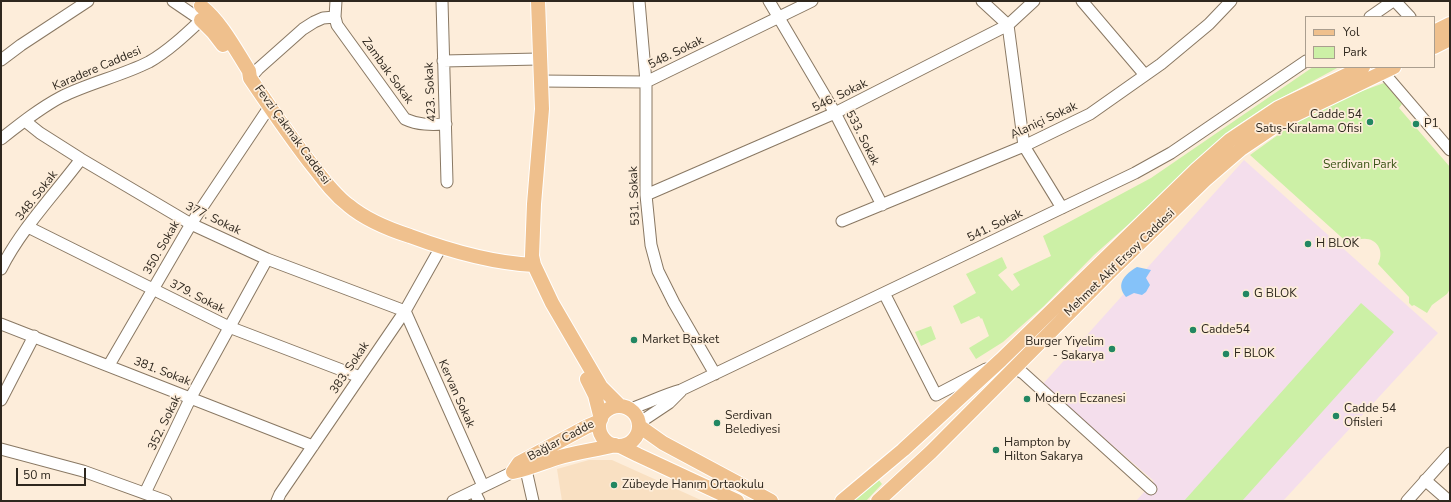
<!DOCTYPE html>
<html>
<head>
<meta charset="utf-8">
<style>
  body { margin:0 }
  #map { position:relative; width:1451px; height:502px; overflow:hidden; background:#fdedda; font-family:"Nunito Sans",sans-serif }
  canvas { display:block }
  .frame { position:absolute; inset:0; border:2px solid #2e271e; pointer-events:none }
  .legend { position:absolute; left:1305px; top:16px; width:130px; height:52px; box-sizing:border-box; background:#fdedda; border:1px solid #aa9e8f; margin:0; padding:5px 7px; list-style:none; font-size:12px; color:#2e271e }
  .legend li { display:flex; align-items:center; gap:8px; height:20px }
  .legend b { width:20px; border:1px solid #aa9e8f }
  .scale { position:absolute; left:16px; top:468px; width:70px; height:18px; box-sizing:border-box; border:2px solid #2e271e; border-top:0; padding-left:5px; font-size:12px; line-height:14px; white-space:nowrap; color:#2e271e; -webkit-text-stroke:3px #fdedda; paint-order:stroke }
</style>
</head>
<body>
<div id="map">
<canvas width="1451" height="502"></canvas>
<div class="frame"></div>
<ul class="legend">
<li><b style="height:5px;background:#efc08d"></b>Yol</li>
<li><b style="height:11px;background:#ccf0a6"></b>Park</li>
</ul>
<div class="scale">50 m</div>
</div>
<script>
const context = document.querySelector('canvas').getContext('2d');
context.lineJoin = 'round';
function fillPath(path, color) {
  context.fillStyle = color;
  context.fill(path, 'evenodd');
}
function trace(path, color, width, dash) {
  context.strokeStyle = color;
  context.lineWidth = width;
  context.lineCap = dash ? 'butt' : 'round';
  context.setLineDash(dash || []);
  context.stroke(path);
}
function write(font, color, halo, rows, align = 'center') {
  context.font = font + ' "Nunito Sans",sans-serif';
  context.lineWidth = 3.5;
  context.setLineDash([]);
  context.textBaseline = 'middle';
  context.strokeStyle = halo;
  context.fillStyle = color;
  for (const [text, x, y, turn = 0] of rows) {
    context.save();
    context.translate(x, y);
    context.rotate((+turn || 0) * Math.PI / 180);
    context.textAlign = isNaN(turn) ? turn : align;
    if (halo) context.strokeText(text, 0, 0);
    context.fillText(text, 0, 0);
    context.restore();
  }
}
const commercial = new Path2D(`
  M 1244,160 L 1438,333 L 1283,501 L 1136,501 L 1154,481 L 1042,385 Z`);
const built = new Path2D(`
  M 589,460 L 612,460 L 703,501 L 562,501 L 557,469 Z`);
const green = new Path2D(`
  M 1313,67 L 1339,67 L 1270,104 L 1232,129 L 1198,158 L 1130,223 L 1094,255 L 1044,306 L 1003,342 L 976,359 L 969,348 L 989,336 L 982,318 L 981,319 L 979,316 L 961,324 L 953,306 L 976,293 L 966,274 L 1002,257 L 1007,268 L 998,275 L 1012,291 L 1020,285 L 1013,274 L 1051,256 L 1043,236 L 1151,178 Z
  M 1384,83 L 1402,104 L 1399,108 L 1450,167 L 1450,289 L 1447,294 L 1432,305 L 1427,313 L 1414,305 L 1412,306 L 1409,303 L 1409,297 L 1378,264 C 1388,244 1366,230 1350,245 L 1250,155 L 1289,127 L 1343,98 Z
  M 1361,303 L 1394,332 L 1242,501 L 1184,501 Z
  M 931,326 L 936,339 L 921,346 L 915,332 Z
  M 878,479 L 882,484 L 866,501 L 854,501 Z`);
const water = new Path2D(`
  M 1137,267 L 1151,270 L 1146,278 L 1150,285 L 1146,292 L 1142,295 L 1134,293 L 1126,297 C 1115,284 1125,274 1137,267 Z`);
const minor = new Path2D(`
  M 336,1 L 335,17 L 337,25 L 405,119 C 418,125 431,125 446,124
  M 442,1 L 447,182
  M 639,1 L 646,82 L 646,195 L 651,245 L 658,271 L 674,303 L 715,374
  M 769,1 L 835,113 L 882,205
  M 982,1 L 1008,25 L 1024,146 L 1062,208
  M 1082,1 L 1145,75
  M 1395,1 L 1410,17
  M 1370,17 L 1393,1
  M 1,60 L 21,45 L 88,1
  M 443,61 L 539,59
  M 1383,72 L 1450,150
  M 250,78 L 258,69 L 303,29 L 314,22 L 323,18 L 335,17
  M 540,81 L 646,82 L 812,1
  M 25,121 L 40,133 L 81,159 L 191,224 L 267,259 L 405,311 L 483,486
  M 1,139 C 20,124 40,108 61,97 C 89,83 121,76 149,62 C 168,51 185,35 201,20 L 173,1
  M 646,195 L 835,113 L 1008,25 L 1034,1
  M 842,221 L 1024,146 L 1090,114 L 1161,64 L 1209,24 L 1231,1
  M 28,227 L 229,327 L 360,377
  M 1,269 C 21,229 54,195 81,159
  M 884,293 L 936,395 L 986,369
  M 1,324 L 313,446
  M 109,365 L 191,224 L 266,112 L 270,108
  M 1014,368 L 1023,373 L 1151,489
  M 1,400 L 34,336
  M 630,409 C 648,403 663,395 681,390 L 1135,173 L 1171,153 L 1306,61
  M 639,423 L 669,403 L 681,391
  M 1,449 L 83,471 L 166,501
  M 526,470 L 533,501
  M 1425,480 L 1449,501
  M 474,491 L 479,501
  M 145,493 L 191,397 L 267,259
  M 277,501 L 280,494 L 405,311 L 441,247
  M 453,501 L 513,472
  M 1407,501 L 1450,453`);
const major = new Path2D(`
  M 538,1 L 542,109 L 534,204 L 532,256 L 534,265 L 552,303 L 601,387 L 620,406
  M 201,6 C 222,23 235,49 249,71 L 250,78 C 271,109 292,140 315,169 C 325,182 335,195 348,205 C 366,220 388,229 410,236 C 450,251 492,263 534,265
  M 201,20 L 213,32 L 223,45
  M 1434,32 L 1450,24
  M 1434,47 L 1450,39
  M 587,379 L 595,395 L 601,419
  M599 426a20 20 0 1 1 40 0a20 20 0 1 1-40 0Z
  M 639,426 L 663,443 L 771,501
  M 620,446 L 638,455 L 737,501
  M 513,472 C 528,469 542,463 557,458 C 576,452 596,450 615,445
  M 513,472 L 519,463 L 586,427 L 600,421
  M 842,501 L 903,450 L 1001,360 L 1196,170 L 1230,140 L 1278,108 L 1363,67
  M 878,501 L 931,452 L 1111,271 L 1205,180 L 1241,149 L 1284,120 L 1394,67`);
const markers = [
  [1370,122,4,"#228762"],
  [1416,124,4,"#228762"],
  [1308,244,4,"#228762"],
  [1246,294,4,"#228762"],
  [1193,330,4,"#228762"],
  [634,340,4,"#228762"],
  [1112,349,4,"#228762"],
  [1226,354,4,"#228762"],
  [1027,399,4,"#228762"],
  [1336,416,4,"#228762"],
  [717,423,4,"#228762"],
  [996,450,4,"#228762"],
  [614,485,4,"#228762"]
];
const streetNames = [
  ["548. Sokak",676,53,-26],
  ["Karadere Caddesi",97,69,-23],
  ["Zambak Sokak",387,71,54],
  ["423. Sokak",431,92,-93],
  ["546. Sokak",840,96,-26],
  ["Alaniçi Sokak",1044,121,-25],
  ["Fevzi Çakmak Caddesi",292,135,54],
  ["533. Sokak",862,138,63],
  ["348. Sokak",37,196,-52],
  ["531. Sokak",635,196,-92],
  ["377. Sokak",213,219,26],
  ["541. Sokak",995,226,-26],
  ["350. Sokak",162,248,-60],
  ["Mehmet Akif Ersoy Caddesi",1120,263,-44],
  ["379. Sokak",197,297,27],
  ["383. Sokak",350,368,-56],
  ["381. Sokak",162,372,21],
  ["Kervan Sokak",456,394,66],
  ["352. Sokak",165,423,-64],
  ["Bağlar Cadde",561,441,-28]
];
const poiNames = [
  ["Cadde 54",1362,115,"right"],
  ["Satış-Kiralama Ofisi",1362,129,"right"],
  ["P1",1424,124],
  ["H BLOK",1316,244],
  ["G BLOK",1254,294],
  ["Cadde54",1201,330],
  ["Market Basket",642,340],
  ["Burger Yiyelim",1104,342,"right"],
  ["- Sakarya",1104,356,"right"],
  ["F BLOK",1234,354],
  ["Modern Eczanesi",1035,399],
  ["Cadde 54",1344,409],
  ["Ofisleri",1344,423],
  ["Serdivan",725,416],
  ["Belediyesi",725,430],
  ["Hampton by",1004,443],
  ["Hilton Sakarya",1004,457],
  ["Zübeyde Hanım Ortaokulu",622,485]
];
const parkNames = [
  ["Serdivan Park",1360,165]
];
fillPath(commercial, '#f4deec');
fillPath(built, '#f9e0c2');
fillPath(green, '#ccf0a6');
fillPath(water, '#85c2f9');
trace(minor, '#897863', 13);
trace(major, '#fff', 16);
trace(minor, '#fff', 11);
trace(major, '#efc08d', 14);
for (const [x, y, r, color] of markers) {
  const dot = new Path2D();
  dot.arc(x, y, r, 0, 2 * Math.PI);
  context.fillStyle = color;
  context.fill(dot);
  trace(dot, '#fdedda', 1.5);
}
write('12px', '#2e271e', '#fdedda', streetNames);
write('12px', '#2e271e', '#fdedda', poiNames, 'left');
write('12px', '#3a5416', '#fdedda', parkNames);
</script>
</body>
</html>
